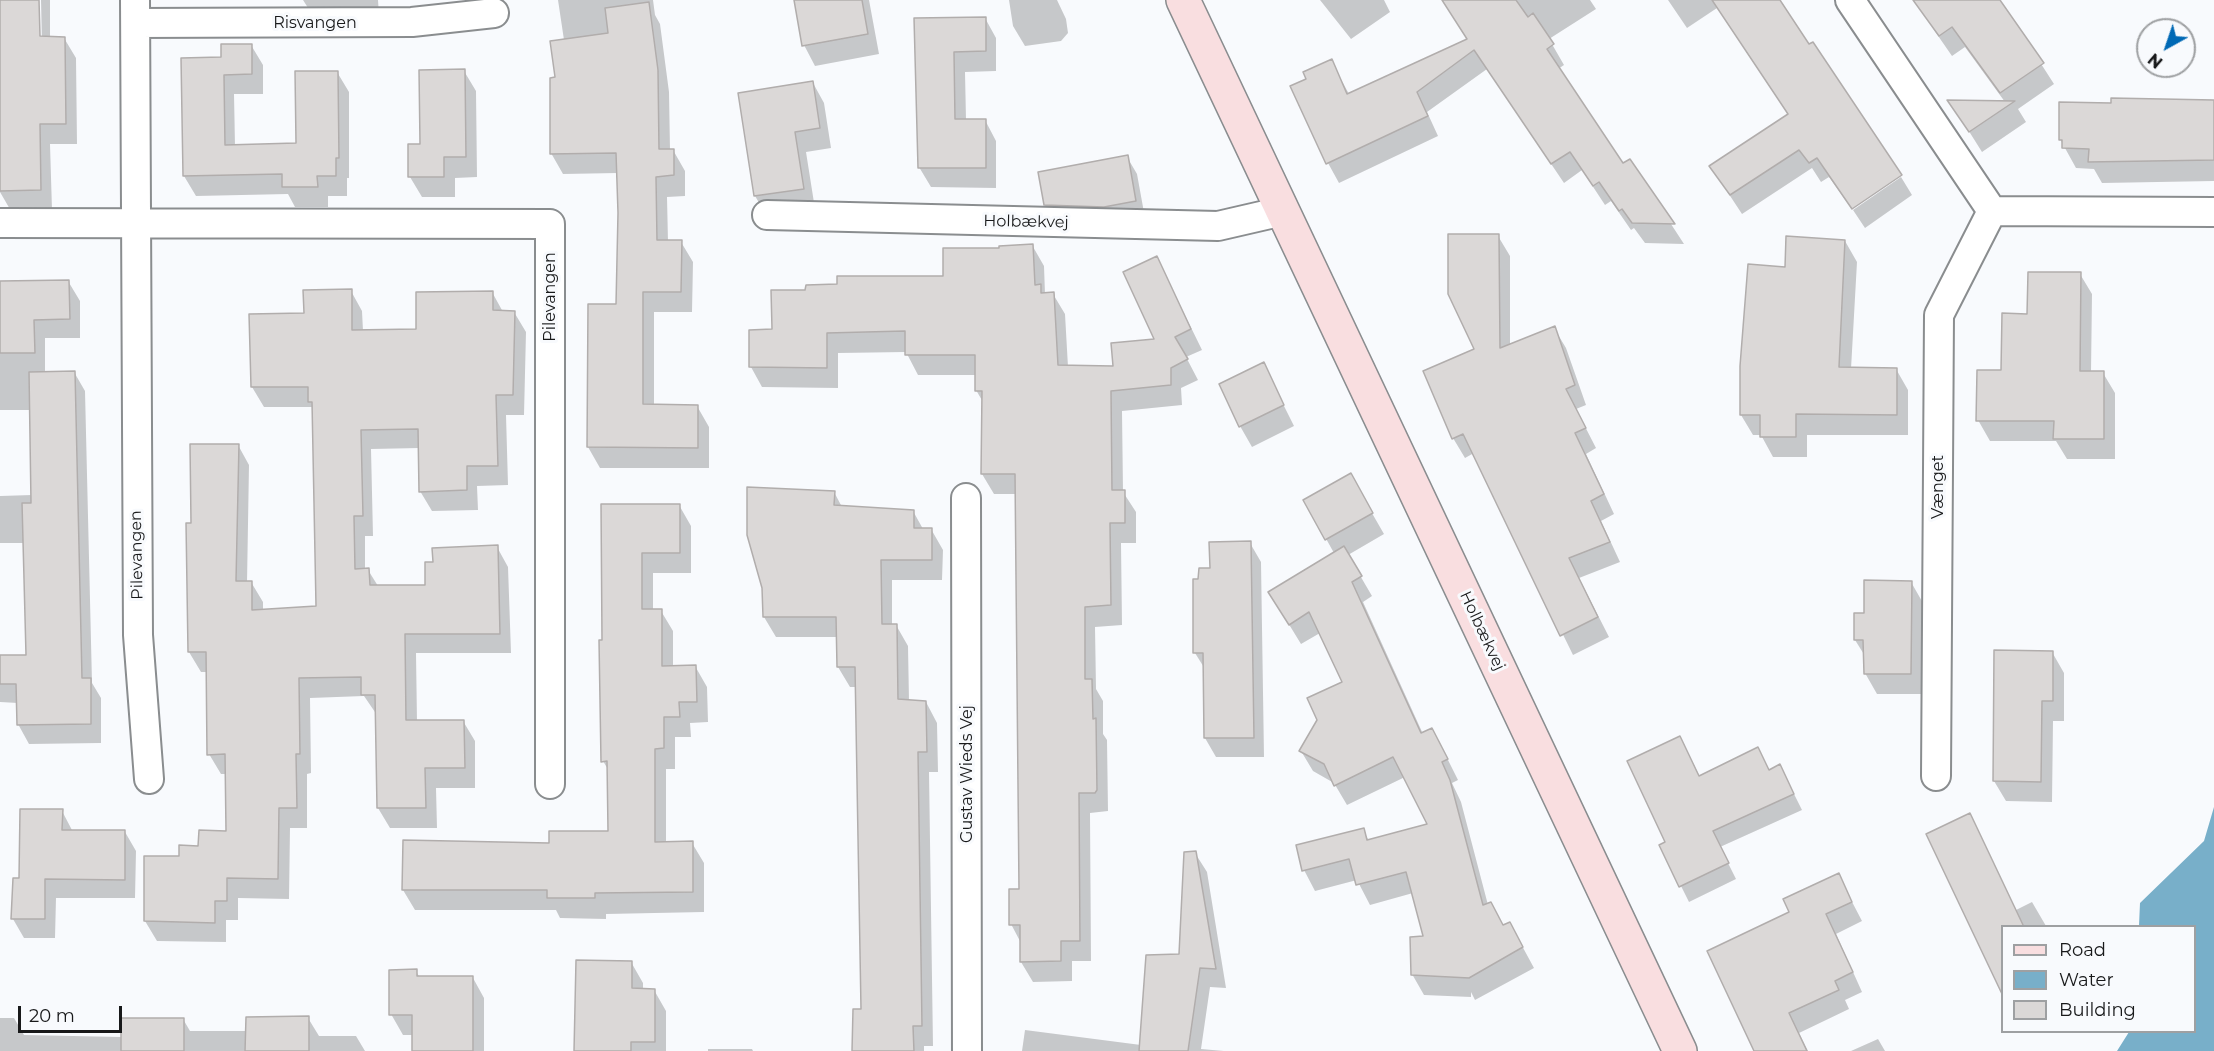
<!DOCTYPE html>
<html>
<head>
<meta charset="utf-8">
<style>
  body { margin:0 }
  #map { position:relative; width:2214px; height:1051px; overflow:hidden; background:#f8fafd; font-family:Montserrat,sans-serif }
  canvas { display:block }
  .legend { position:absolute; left:2001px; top:925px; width:195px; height:108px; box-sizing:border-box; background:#f8fafd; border:2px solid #9ea0a2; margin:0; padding:8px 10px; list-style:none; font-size:18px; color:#18191a }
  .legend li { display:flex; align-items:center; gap:12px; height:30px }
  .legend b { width:30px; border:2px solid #9ea0a2 }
  .north { position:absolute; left:2136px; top:18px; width:60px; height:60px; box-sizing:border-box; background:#f8fafd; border:2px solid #9ea0a2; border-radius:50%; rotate:220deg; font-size:16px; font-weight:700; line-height:24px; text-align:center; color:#18191a }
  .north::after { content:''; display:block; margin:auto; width:21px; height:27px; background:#0069b5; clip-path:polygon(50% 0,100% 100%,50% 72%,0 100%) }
  .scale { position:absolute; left:18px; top:1006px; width:104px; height:27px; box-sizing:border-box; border:3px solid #18191a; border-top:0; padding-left:8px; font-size:18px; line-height:21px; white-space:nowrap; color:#18191a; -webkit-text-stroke:4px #f8fafd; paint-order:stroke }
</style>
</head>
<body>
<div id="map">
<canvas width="2214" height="1051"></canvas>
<ul class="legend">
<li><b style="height:8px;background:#f9dee0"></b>Road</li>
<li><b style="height:16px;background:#78afc9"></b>Water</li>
<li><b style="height:16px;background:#dbd8d7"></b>Building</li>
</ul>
<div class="north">N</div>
<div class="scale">20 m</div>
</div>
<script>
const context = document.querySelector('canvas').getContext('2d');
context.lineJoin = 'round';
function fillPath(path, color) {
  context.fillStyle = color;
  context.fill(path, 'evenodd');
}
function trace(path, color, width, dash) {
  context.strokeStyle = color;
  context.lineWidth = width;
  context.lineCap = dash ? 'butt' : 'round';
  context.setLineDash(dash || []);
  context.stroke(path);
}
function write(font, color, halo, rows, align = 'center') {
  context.font = font + ' Montserrat,sans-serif';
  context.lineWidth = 6;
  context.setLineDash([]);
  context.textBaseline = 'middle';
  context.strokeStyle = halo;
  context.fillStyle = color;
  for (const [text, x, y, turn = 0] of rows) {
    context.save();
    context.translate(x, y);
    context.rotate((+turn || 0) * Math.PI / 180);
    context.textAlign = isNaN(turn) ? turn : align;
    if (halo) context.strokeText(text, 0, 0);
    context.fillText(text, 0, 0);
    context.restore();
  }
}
const water = new Path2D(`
  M 2214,807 L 2214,1051 L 2117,1051 L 2129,1032 L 2194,1032 L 2194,926 L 2139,926 L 2140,903 L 2204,841 Z`);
const shadow = new Path2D(`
  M 0,0 L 38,0 L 39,44 L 42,44 L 41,0 L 50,0 L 50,38 L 64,38 L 76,58 L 77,144 L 50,144 L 52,210 L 11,211 L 0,192 Z
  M 303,0 L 378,0 L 379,15 L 310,11 Z
  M 558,0 L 653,0 L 655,15 L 660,24 L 669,92 L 670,150 L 673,150 L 685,171 L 685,196 L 667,197 L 668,242 L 681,242 L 693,262 L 692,312 L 654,312 L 654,406 L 697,406 L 709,427 L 709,468 L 600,468 L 588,447 L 589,306 L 618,306 L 618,173 L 563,174 L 551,153 L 557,78 L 564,40 Z
  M 795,0 L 869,0 L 879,54 L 815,66 L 804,45 Z
  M 1009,0 L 1057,0 L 1066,19 L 1068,33 L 1061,41 L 1025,46 L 1013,26 Z
  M 1320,0 L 1384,0 L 1390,12 L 1351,39 Z
  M 1484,0 L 1590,0 L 1596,9 L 1549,39 L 1564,65 L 1558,69 L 1623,165 L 1630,161 L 1684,244 L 1645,243 L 1634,228 L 1631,230 L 1611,201 L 1605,205 L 1582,170 L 1564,183 L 1487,69 L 1427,112 L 1438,136 L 1339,183 L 1328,163 L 1308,80 L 1331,61 L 1349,94 L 1469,40 Z
  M 1668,0 L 1780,0 L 1809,46 L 1900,174 L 1851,208 L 1829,177 L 1821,182 L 1812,168 L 1742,214 L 1711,167 L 1789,116 L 1717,8 L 1687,28 Z
  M 1919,0 L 2000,0 L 2054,84 L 2018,109 L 2026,122 L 1982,152 L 1950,101 L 2005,102 L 1965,47 L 1952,56 L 1934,30 Z
  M 985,18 L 996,38 L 996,71 L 965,72 L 966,120 L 985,120 L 996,141 L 996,188 L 931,187 L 919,167 L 915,20 Z
  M 251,45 L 263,65 L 263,94 L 234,94 L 235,146 L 297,145 L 337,72 L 349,92 L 349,178 L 347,178 L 347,196 L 328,196 L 328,207 L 295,207 L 288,194 L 196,196 L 184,176 L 223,58 Z
  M 464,71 L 476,91 L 477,177 L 455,178 L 455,197 L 422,197 L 410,177 L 422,146 Z
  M 813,83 L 824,103 L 831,148 L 806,152 L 815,209 L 767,216 L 755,196 L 739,94 Z
  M 2214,101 L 2214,181 L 2102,183 L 2094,169 L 2076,168 L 2060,139 L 2112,104 Z
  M 1127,157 L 1137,174 L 1145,218 L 1055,222 L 1045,205 Z
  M 1901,177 L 1912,195 L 1865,228 L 1853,210 Z
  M 1498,236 L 1510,256 L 1510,345 L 1554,328 L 1566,348 L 1586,405 L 1576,409 L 1596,448 L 1586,454 L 1614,514 L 1601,521 L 1620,562 L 1579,578 L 1609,637 L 1573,655 L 1474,453 L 1465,458 L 1453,438 L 1476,349 Z
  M 1845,241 L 1857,262 L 1851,369 L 1896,369 L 1908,390 L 1908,435 L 1807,435 L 1807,457 L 1773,457 L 1761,435 L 1753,435 L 1741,415 L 1786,268 Z
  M 1032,245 L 1044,266 L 1045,294 L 1053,294 L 1065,314 L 1068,367 L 1115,368 L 1156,340 L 1157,258 L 1202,350 L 1186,357 L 1198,380 L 1181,388 L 1182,405 L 1122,411 L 1123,492 L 1136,512 L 1136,543 L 1121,543 L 1122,625 L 1095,627 L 1096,689 L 1103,701 L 1103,734 L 1107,740 L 1108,811 L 1090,813 L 1091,961 L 1072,961 L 1072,981 L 1033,982 L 1021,962 L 1021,943 L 1011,924 L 1021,891 L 1017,494 L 994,494 L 982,474 L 983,402 L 976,390 L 976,375 L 918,375 L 906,352 L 838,353 L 838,388 L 762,387 L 751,367 L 773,331 L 807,291 L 944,278 L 1001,250 Z
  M 2080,274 L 2092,294 L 2091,373 L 2103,373 L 2115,393 L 2115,459 L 2067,459 L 2056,441 L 1990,441 L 1978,420 L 2029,315 Z
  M 68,281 L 80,301 L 80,338 L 45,338 L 45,373 L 74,372 L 85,391 L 92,683 L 101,698 L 101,743 L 29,744 L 18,724 L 18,703 L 0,702 L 0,657 L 28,657 L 24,543 L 0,543 L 0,496 L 32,495 L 31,410 L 0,410 L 0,283 Z
  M 351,291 L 362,311 L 363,331 L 418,330 L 492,292 L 503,312 L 514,312 L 526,332 L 524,415 L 506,415 L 508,485 L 477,486 L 478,510 L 432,511 L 420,491 L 420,448 L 371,449 L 373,536 L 365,536 L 365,570 L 368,570 L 378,586 L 427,587 L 434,563 L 497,547 L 508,567 L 511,653 L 416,653 L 417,722 L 463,721 L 475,741 L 475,788 L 436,788 L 437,828 L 390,828 L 378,808 L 377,715 L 364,696 L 310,698 L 311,773 L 307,774 L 307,828 L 290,828 L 289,899 L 238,898 L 238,920 L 226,920 L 226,942 L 157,941 L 145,921 L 180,858 L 228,833 L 227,774 L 221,774 L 209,754 L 208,672 L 201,672 L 189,652 L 192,524 L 238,445 L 249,465 L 247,583 L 251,582 L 263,602 L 263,611 L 317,607 L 312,407 L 264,407 L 252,387 L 305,315 Z
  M 1263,364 L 1294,426 L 1252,447 L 1240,426 Z
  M 1350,475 L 1384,534 L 1348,555 L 1372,596 L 1363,602 L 1423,734 L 1443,750 L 1458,780 L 1452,783 L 1461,802 L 1488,905 L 1503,927 L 1521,944 L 1534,968 L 1475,1000 L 1471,992 L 1471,997 L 1424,995 L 1412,974 L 1424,937 L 1413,893 L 1370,905 L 1357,880 L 1315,891 L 1304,870 L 1363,830 L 1369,841 L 1429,825 L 1405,777 L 1347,805 L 1334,783 L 1313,771 L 1301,751 L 1344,683 L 1320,633 L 1301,644 L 1282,613 L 1334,553 L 1305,501 Z
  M 834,492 L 842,507 L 913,511 L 923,529 L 931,529 L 943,550 L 942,580 L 892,580 L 892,625 L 896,625 L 908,646 L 909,701 L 926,702 L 937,723 L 938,772 L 929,772 L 933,1046 L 924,1046 L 924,1051 L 853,1051 L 854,1011 L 862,1010 L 857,687 L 850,687 L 838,667 L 838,637 L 776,637 L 764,617 L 764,588 Z
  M 679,505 L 691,526 L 691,573 L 653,573 L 653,611 L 661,611 L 673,631 L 673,667 L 695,666 L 707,687 L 708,722 L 690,723 L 691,737 L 675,737 L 675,769 L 666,769 L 666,843 L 692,843 L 704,863 L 704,912 L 606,914 L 606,919 L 560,918 L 556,910 L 415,910 L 403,890 L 550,844 L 609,832 L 609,771 L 603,761 L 602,506 Z
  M 1250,543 L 1261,562 L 1264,757 L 1216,757 L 1205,738 L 1205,669 L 1195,653 L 1200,580 Z
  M 1911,582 L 1923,603 L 1922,694 L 1877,694 L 1865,673 L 1865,656 L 1855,640 L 1865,615 Z
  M 2052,652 L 2064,673 L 2064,721 L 2053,721 L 2052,802 L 2006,801 L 1994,781 Z
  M 1688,753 L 1700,777 L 1769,771 L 1780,766 L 1802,810 L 1720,847 L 1736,879 L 1689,902 L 1681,886 L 1667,843 Z
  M 62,811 L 73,832 L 125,832 L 136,851 L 135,898 L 56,898 L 55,938 L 24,938 L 13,919 L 21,879 Z
  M 1969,815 L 2016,910 L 2032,902 L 2046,926 L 2002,926 L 2002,990 L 1928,835 Z
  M 1195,853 L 1207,872 L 1226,988 L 1210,987 L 1201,1049 L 1224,1051 L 1022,1051 L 1025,1030 L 1141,1045 L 1180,955 Z
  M 1838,875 L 1862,921 L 1836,934 L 1862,992 L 1845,1000 L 1849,1009 L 1799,1033 L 1808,1051 L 1755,1051 L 1791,913 Z
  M 631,962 L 643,983 L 643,990 L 654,990 L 666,1011 L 666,1051 L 576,1051 Z
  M 416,971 L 420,978 L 473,978 L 484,998 L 484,1051 L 414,1051 L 414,1035 L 403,1035 L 391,1014 Z
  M 0,1018 L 14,1018 L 24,1035 L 122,1037 L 183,1019 L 190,1031 L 247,1031 L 308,1018 L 319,1036 L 356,1036 L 365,1051 L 0,1051 Z
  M 1878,1039 L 1885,1051 L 1851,1051 Z
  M 708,1049 L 752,1049 L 753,1051 L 708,1051 Z`);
const building = new Path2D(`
  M 0,0 L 39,0 L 40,36 L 65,37 L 66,124 L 40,124 L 41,190 L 0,191 Z
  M 794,0 L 862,0 L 868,34 L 802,46 Z
  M 1442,0 L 1516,0 L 1528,17 L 1533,13 L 1554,44 L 1547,49 L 1623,163 L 1630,159 L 1675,224 L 1632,223 L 1622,209 L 1619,211 L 1599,182 L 1593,186 L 1570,152 L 1551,164 L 1474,50 L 1417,92 L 1428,116 L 1326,164 L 1290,86 L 1306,79 L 1303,72 L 1332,59 L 1347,94 L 1467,39 Z
  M 1712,0 L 1780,0 L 1809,44 L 1813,42 L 1902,175 L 1852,209 L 1817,158 L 1809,163 L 1799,150 L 1730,195 L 1709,166 L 1788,114 Z
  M 1913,0 L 2000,0 L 2044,63 L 2000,93 L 1952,27 L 1939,36 Z
  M 649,2 L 658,70 L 659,149 L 674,149 L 674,175 L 656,177 L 657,240 L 682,240 L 681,292 L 643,292 L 643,404 L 698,405 L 698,448 L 587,447 L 588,304 L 616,304 L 618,213 L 616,153 L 550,154 L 550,78 L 555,77 L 550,41 L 608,33 L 605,8 Z
  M 986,17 L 986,51 L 954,52 L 955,119 L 986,119 L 986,168 L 918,168 L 914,18 Z
  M 221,44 L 252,44 L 252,74 L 224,75 L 225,145 L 296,143 L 295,71 L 338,71 L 339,158 L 336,158 L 336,176 L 317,176 L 318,187 L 282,187 L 282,174 L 183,176 L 181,58 L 221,57 Z
  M 465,69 L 466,157 L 444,157 L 444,177 L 408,177 L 408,144 L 420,144 L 419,70 Z
  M 813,81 L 820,128 L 795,132 L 804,189 L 754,196 L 738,93 Z
  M 2111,98 L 2214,100 L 2214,160 L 2088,162 L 2089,149 L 2062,148 L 2062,140 L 2059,140 L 2059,102 L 2111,103 Z
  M 1947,100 L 2015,101 L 1969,132 Z
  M 1128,155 L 1136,201 L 1104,207 L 1044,205 L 1038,172 Z
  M 1448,234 L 1499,234 L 1500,348 L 1555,326 L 1575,385 L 1566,389 L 1586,428 L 1575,433 L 1604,494 L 1591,501 L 1610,542 L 1569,558 L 1598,617 L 1560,636 L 1463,434 L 1452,439 L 1423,371 L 1474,349 L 1448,294 Z
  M 1786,236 L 1845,240 L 1839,367 L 1897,368 L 1897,415 L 1796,414 L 1796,437 L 1760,437 L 1760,415 L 1740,415 L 1740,366 L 1748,264 L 1785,267 Z
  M 1033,244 L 1035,285 L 1041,284 L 1041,293 L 1054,292 L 1058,365 L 1113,366 L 1111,343 L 1154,339 L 1123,272 L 1157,256 L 1191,329 L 1175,337 L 1188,359 L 1171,368 L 1171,385 L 1111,391 L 1112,490 L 1125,490 L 1125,523 L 1110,523 L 1111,605 L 1085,607 L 1085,679 L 1092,679 L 1093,719 L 1096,718 L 1097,790 L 1095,793 L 1079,793 L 1080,941 L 1061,941 L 1061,961 L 1020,962 L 1020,925 L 1009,925 L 1009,889 L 1019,889 L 1015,474 L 981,474 L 982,391 L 975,391 L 975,355 L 905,355 L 905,331 L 827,333 L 827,368 L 749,367 L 749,330 L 772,329 L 771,290 L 805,290 L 806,285 L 837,284 L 837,276 L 943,276 L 943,248 L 999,248 L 999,246 Z
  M 2028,272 L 2081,272 L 2080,371 L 2104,371 L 2104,439 L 2053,439 L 2054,421 L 1976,421 L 1977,370 L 2001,370 L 2002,313 L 2027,314 Z
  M 69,280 L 70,319 L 34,320 L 35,353 L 0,353 L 0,281 Z
  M 352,289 L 352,330 L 416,329 L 416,292 L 493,291 L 493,310 L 515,311 L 513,395 L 496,395 L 498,466 L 467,466 L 467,490 L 419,492 L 418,429 L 361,430 L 363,516 L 354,516 L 355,569 L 369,568 L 370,585 L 425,585 L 425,562 L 433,562 L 432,548 L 498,545 L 500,634 L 405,634 L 406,720 L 464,720 L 465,768 L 425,768 L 426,808 L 377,808 L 375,695 L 361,695 L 361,677 L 299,678 L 300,754 L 296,754 L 297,808 L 279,808 L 278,879 L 227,878 L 227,901 L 215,901 L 215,923 L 144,921 L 144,856 L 179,856 L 179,845 L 198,846 L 199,830 L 226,831 L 225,754 L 207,755 L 206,652 L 188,652 L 186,523 L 191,523 L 190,444 L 239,444 L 236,581 L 252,581 L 252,610 L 316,606 L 312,402 L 308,402 L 308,387 L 251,387 L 249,314 L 304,313 L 303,290 Z
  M 1264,362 L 1284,405 L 1239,427 L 1219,384 Z
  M 75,371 L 82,678 L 91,678 L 91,724 L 17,725 L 16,684 L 0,684 L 0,655 L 26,655 L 22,503 L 31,503 L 29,372 Z
  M 1351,473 L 1373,513 L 1325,540 L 1303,500 Z
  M 747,487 L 835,491 L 834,505 L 914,510 L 914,528 L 932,528 L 932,560 L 881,560 L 882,624 L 897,624 L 898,699 L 926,701 L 927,752 L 918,752 L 922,1026 L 913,1026 L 914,1051 L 852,1051 L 853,1009 L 861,1009 L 855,667 L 837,667 L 836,617 L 763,617 L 762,588 L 747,535 Z
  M 601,504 L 680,504 L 680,553 L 642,553 L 642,609 L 662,609 L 662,666 L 696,665 L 697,702 L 679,702 L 680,717 L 664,717 L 664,748 L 655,749 L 655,842 L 693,841 L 693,892 L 595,893 L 595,898 L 547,898 L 547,890 L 402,890 L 403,840 L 549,843 L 549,831 L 608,831 L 607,761 L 601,762 L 599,640 L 602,640 Z
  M 1251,541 L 1254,738 L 1204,738 L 1203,653 L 1193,653 L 1193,579 L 1198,579 L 1199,568 L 1210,568 L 1209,542 Z
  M 1344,546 L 1362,576 L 1352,582 L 1421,733 L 1432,728 L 1448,759 L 1442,762 L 1450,780 L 1483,905 L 1491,902 L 1503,925 L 1510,922 L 1523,947 L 1469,978 L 1411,975 L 1410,937 L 1423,936 L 1406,872 L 1356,885 L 1349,859 L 1302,871 L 1296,845 L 1364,828 L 1367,840 L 1427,824 L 1393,757 L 1334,786 L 1324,764 L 1299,751 L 1317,720 L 1307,698 L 1342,682 L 1309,612 L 1289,625 L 1268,592 Z
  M 1864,580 L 1912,581 L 1911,674 L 1864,674 L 1863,640 L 1854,640 L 1854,613 L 1864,613 Z
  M 1994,650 L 2053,651 L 2053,701 L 2042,701 L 2041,782 L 1993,781 Z
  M 1680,736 L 1699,776 L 1758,747 L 1769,770 L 1780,764 L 1794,794 L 1713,831 L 1729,863 L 1679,887 L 1659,845 L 1665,842 L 1627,761 Z
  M 20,809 L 63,809 L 62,830 L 125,830 L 125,880 L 45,879 L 45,919 L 11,919 L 13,878 L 19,878 Z
  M 1970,813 L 2024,927 L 2002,927 L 2002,994 L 1926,834 Z
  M 1196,851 L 1216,969 L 1200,968 L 1188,1051 L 1139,1051 L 1146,955 L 1179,954 L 1184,852 Z
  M 1839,873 L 1852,902 L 1826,914 L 1853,972 L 1835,981 L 1839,990 L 1789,1013 L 1807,1051 L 1754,1051 L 1707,951 L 1789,912 L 1783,899 Z
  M 576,960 L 632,961 L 632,988 L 655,989 L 655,1042 L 631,1042 L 631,1051 L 574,1051 Z
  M 417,969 L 417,976 L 473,976 L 473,1051 L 412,1051 L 412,1015 L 389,1015 L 389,970 Z
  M 309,1016 L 309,1051 L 245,1051 L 246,1017 Z
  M 121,1018 L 184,1018 L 184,1051 L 121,1051 Z`);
const street = new Path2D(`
  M 135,0 L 138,635 L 149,779
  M 1850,0 L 1992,211 L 2214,212
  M 136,23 L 412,22 L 494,13
  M 767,215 L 1218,226 L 1283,211
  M 0,223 L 550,224 L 550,784
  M 966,498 L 967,1051
  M 1936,776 L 1939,315 L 1992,211`);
const secondary = new Path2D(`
  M 1183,0 L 1680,1051`);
const streetNames = [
  ["Risvangen",315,23],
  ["Holbækvej",1026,222,1],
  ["Pilevangen",550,297,-90],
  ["Vænget",1938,487,-90],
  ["Pilevangen",137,555,-91],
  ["Holbækvej",1482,631,65],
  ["Gustav Wieds Vej",967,774,-90]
];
fillPath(water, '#78afc9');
fillPath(shadow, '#0003');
fillPath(building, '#dbd8d7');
trace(building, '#b1adac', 1.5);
trace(street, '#8a8d8f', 32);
trace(secondary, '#8a8d8f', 36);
trace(street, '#fff', 28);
trace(secondary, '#f9dee0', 33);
write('16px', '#18191a', '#f8fafd', streetNames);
</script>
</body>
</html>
